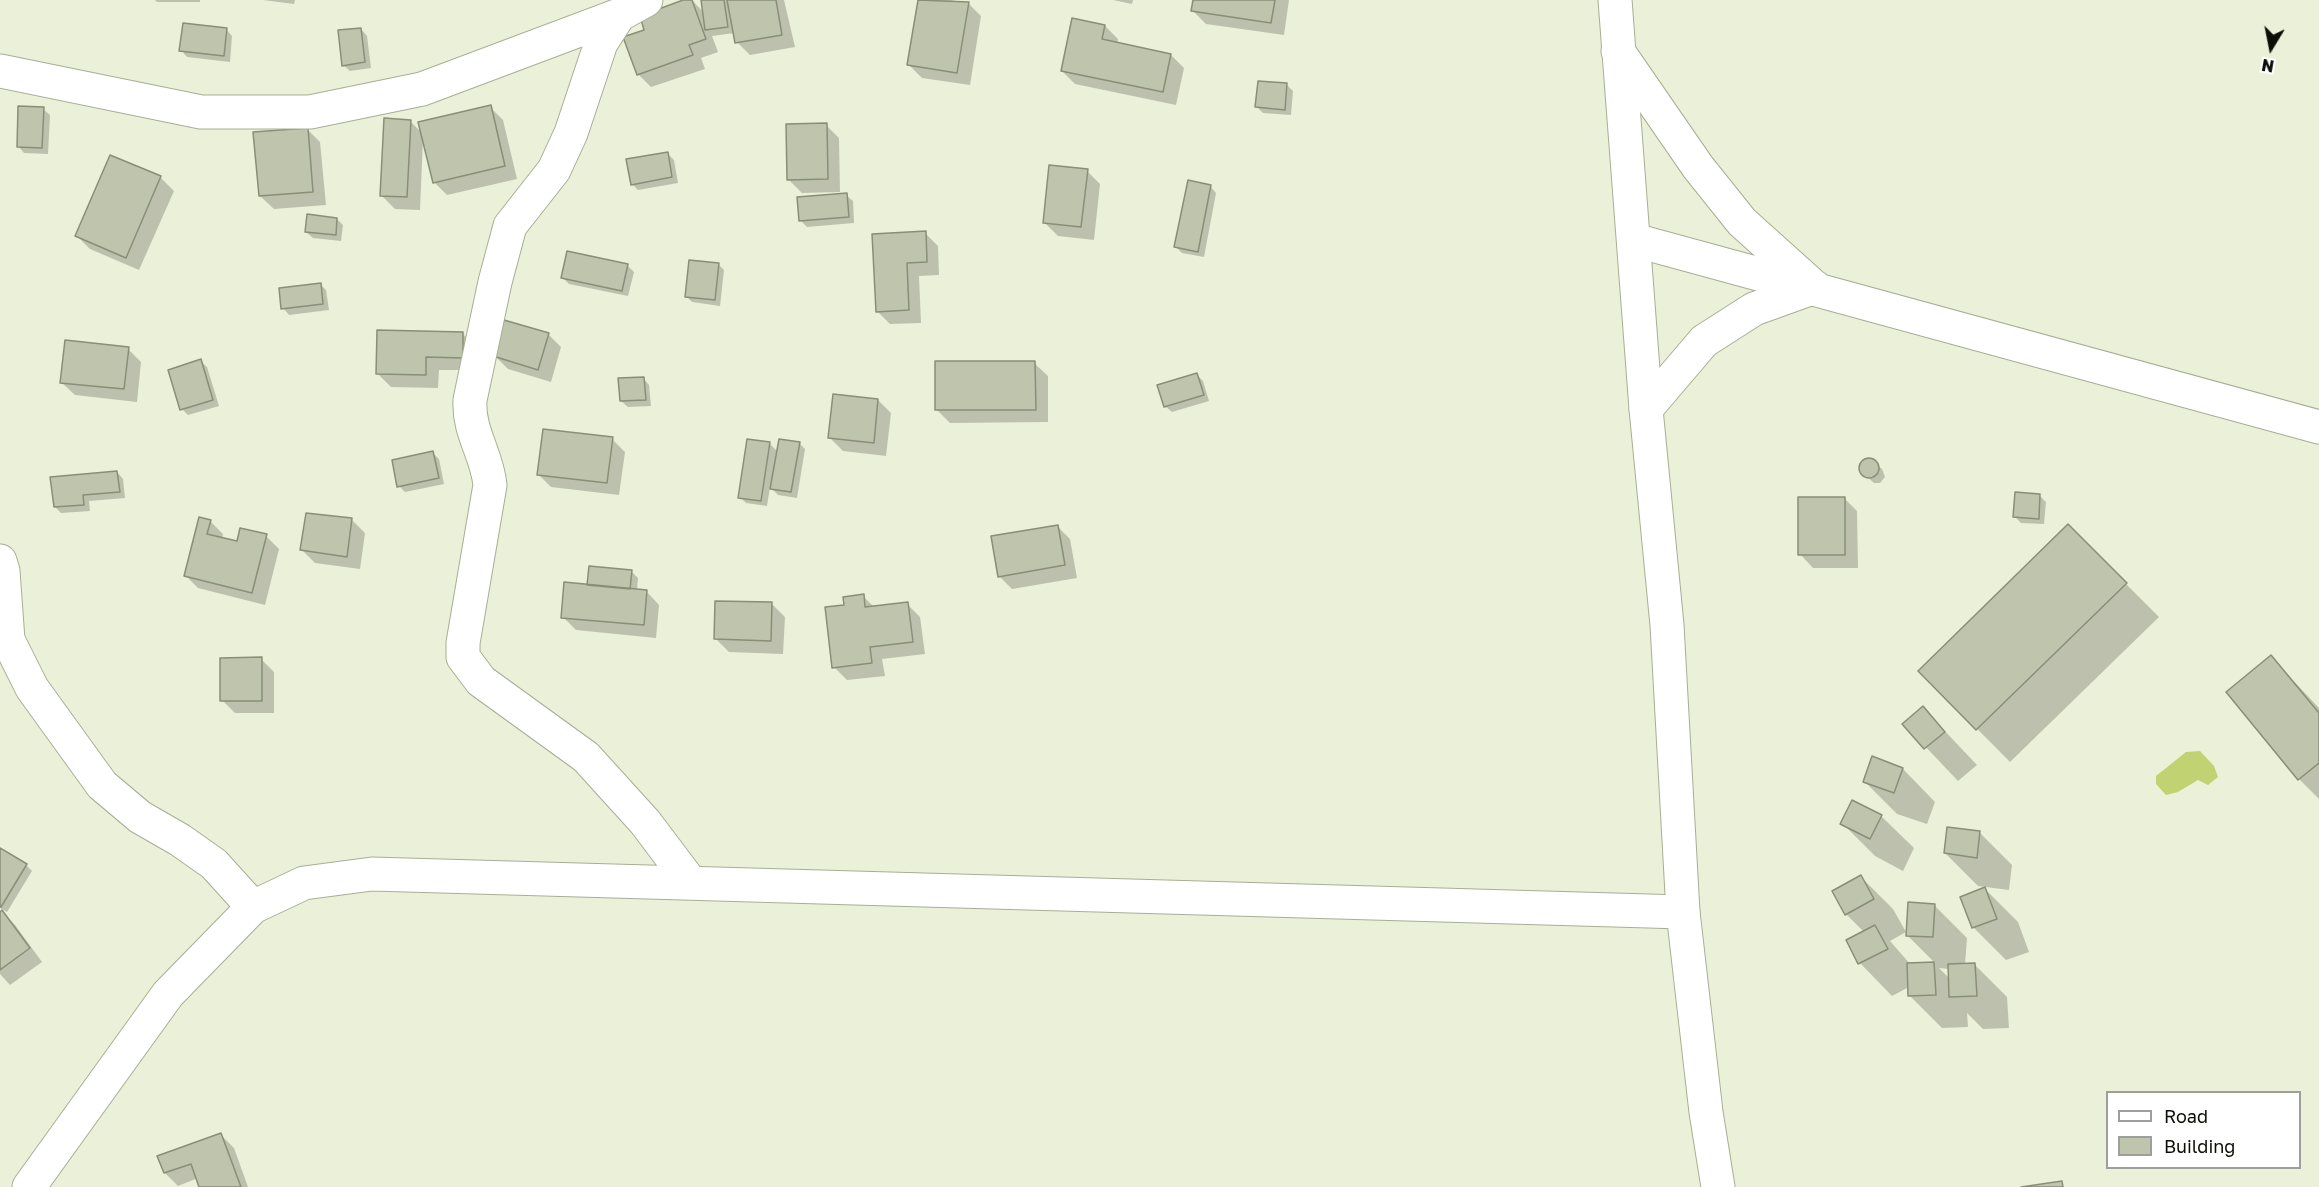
<!DOCTYPE html>
<html>
<head>
<meta charset="utf-8">
<style>
  body { margin:0 }
  #map { position:relative; width:2319px; height:1187px; overflow:hidden; background:#ebf1d8; font-family:"Golos Text",sans-serif }
  canvas { display:block }
  .legend { position:absolute; left:2106px; top:1091px; width:195px; height:78px; box-sizing:border-box; background:#fff; border:2px solid #9e9f9b; margin:0; padding:8px 10px; list-style:none; font-size:18px; color:#0c0e06 }
  .legend li { display:flex; align-items:center; gap:12px; height:30px }
  .legend b { width:30px; border:2px solid #9e9f9b }
  .north { position:absolute; left:2241px; top:18px; width:60px; height:60px; -webkit-text-stroke:4px #fff; paint-order:stroke; rotate:190deg; font-size:16px; font-weight:700; line-height:24px; text-align:center; color:#0c0e06 }
  .north::after { content:''; display:block; margin:auto; width:21px; height:27px; background:#0c0e06; clip-path:polygon(50% 0,100% 100%,50% 72%,0 100%) }
</style>
</head>
<body>
<div id="map">
<canvas width="2319" height="1187"></canvas>
<ul class="legend">
<li><b style="height:8px;background:#fff"></b>Road</li>
<li><b style="height:16px;background:#bfc5ac"></b>Building</li>
</ul>
<div class="north">N</div>
</div>
<script>
const context = document.querySelector('canvas').getContext('2d');
context.lineJoin = 'round';
function fillPath(path, color) {
  context.fillStyle = color;
  context.fill(path, 'evenodd');
}
function trace(path, color, width, dash) {
  context.strokeStyle = color;
  context.lineWidth = width;
  context.lineCap = dash ? 'butt' : 'round';
  context.setLineDash(dash || []);
  context.stroke(path);
}
const water = new Path2D(`
  M 2200,751 L 2214,766 L 2218,777 L 2208,785 L 2198,780 L 2178,792 L 2166,795 L 2156,784 L 2156,776 L 2186,752 Z`);
const shadow = new Path2D(`
  M 155,0 L 200,0 L 200,2 L 157,2 Z
  M 263,0 L 295,0 L 294,4 Z
  M 688,0 L 692,0 L 704,13 L 703,0 L 784,0 L 795,47 L 750,55 L 737,42 L 735,33 L 712,36 L 718,52 L 701,58 L 705,69 L 651,87 L 638,74 L 646,31 Z
  M 919,0 L 950,0 L 968,3 L 981,16 L 970,85 L 922,78 L 909,65 Z
  M 1113,0 L 1133,0 L 1132,4 Z
  M 1194,0 L 1289,0 L 1284,35 L 1206,24 L 1193,11 Z
  M 1105,26 L 1118,39 L 1117,44 L 1171,55 L 1184,68 L 1176,105 L 1075,84 L 1062,71 Z
  M 226,29 L 232,36 L 230,62 L 187,57 L 181,50 Z
  M 361,29 L 367,36 L 371,68 L 350,71 L 343,65 Z
  M 1287,85 L 1293,91 L 1291,115 L 1263,113 L 1257,107 Z
  M 490,107 L 503,120 L 517,179 L 447,195 L 434,182 L 423,139 L 420,210 L 395,209 L 382,196 L 410,121 L 423,134 Z
  M 43,109 L 50,115 L 48,154 L 24,153 L 18,146 Z
  M 826,125 L 839,138 L 840,192 L 802,193 L 789,180 Z
  M 307,129 L 320,142 L 326,205 L 274,209 L 260,196 Z
  M 667,153 L 674,160 L 678,183 L 638,190 L 632,184 Z
  M 111,157 L 161,178 L 174,191 L 139,270 L 90,249 L 77,236 Z
  M 1087,171 L 1100,184 L 1094,240 L 1058,236 L 1045,223 Z
  M 1210,186 L 1216,193 L 1204,257 L 1182,253 L 1176,247 Z
  M 846,195 L 853,201 L 854,223 L 807,227 L 800,220 Z
  M 337,219 L 343,225 L 341,241 L 313,238 L 306,232 Z
  M 925,233 L 938,246 L 939,275 L 919,276 L 921,323 L 890,324 L 877,311 Z
  M 718,264 L 724,270 L 720,306 L 692,302 L 686,296 Z
  M 628,266 L 634,272 L 628,296 L 569,284 L 563,278 Z
  M 320,284 L 326,290 L 329,310 L 289,315 L 283,308 Z
  M 462,333 L 475,346 L 475,370 L 439,370 L 438,388 L 391,387 L 378,374 Z
  M 548,334 L 561,347 L 551,382 L 508,369 L 495,356 Z
  M 128,349 L 141,362 L 137,402 L 75,395 L 61,382 Z
  M 200,361 L 207,367 L 219,406 L 188,415 L 182,409 Z
  M 1034,363 L 1048,376 L 1048,422 L 950,423 L 937,410 Z
  M 1197,375 L 1203,381 L 1209,401 L 1172,412 L 1165,406 Z
  M 643,378 L 649,385 L 651,406 L 628,407 L 621,401 Z
  M 878,400 L 891,413 L 886,456 L 843,451 L 829,437 Z
  M 612,439 L 625,452 L 619,495 L 551,487 L 538,474 Z
  M 799,443 L 805,449 L 797,498 L 778,495 L 770,487 L 767,506 L 746,503 L 740,497 L 770,444 L 778,452 Z
  M 433,453 L 439,459 L 444,484 L 405,492 L 399,486 Z
  M 1870,460 L 1882,469 L 1885,477 L 1880,483 L 1874,483 L 1863,473 L 1861,465 Z
  M 117,472 L 123,479 L 125,498 L 89,501 L 90,511 L 61,513 L 55,507 Z
  M 2040,496 L 2046,502 L 2044,524 L 2021,523 L 2014,516 Z
  M 1844,498 L 1857,511 L 1858,568 L 1813,568 L 1800,554 Z
  M 351,519 L 365,533 L 360,569 L 315,563 L 302,550 Z
  M 210,521 L 223,534 L 222,539 L 238,543 L 266,536 L 279,549 L 265,605 L 198,588 L 185,575 Z
  M 1057,526 L 1070,539 L 1077,578 L 1012,589 L 999,576 Z
  M 2068,526 L 2159,617 L 2010,762 L 1920,671 Z
  M 632,572 L 638,578 L 637,591 L 646,591 L 659,605 L 656,638 L 576,630 L 563,617 L 589,586 Z
  M 863,596 L 875,608 L 907,604 L 920,617 L 925,654 L 882,659 L 885,676 L 847,680 L 834,667 L 846,606 Z
  M 772,604 L 785,617 L 783,654 L 729,652 L 716,639 Z
  M 2271,657 L 2319,708 L 2319,799 L 2299,779 Z
  M 261,659 L 274,672 L 274,713 L 235,713 L 222,700 Z
  M 1923,708 L 1977,765 L 1958,781 L 1904,724 Z
  M 1903,769 L 1935,802 L 1927,824 L 1897,814 L 1864,781 Z
  M 1881,816 L 1914,848 L 1903,871 L 1875,856 L 1842,823 Z
  M 1980,833 L 2012,865 L 2009,890 L 1978,886 L 1945,853 Z
  M 0,851 L 26,865 L 32,871 L 7,912 L 0,908 Z
  M 1861,877 L 1893,909 L 1906,932 L 1890,941 L 1911,965 L 1935,963 L 1907,935 L 1934,905 L 1967,938 L 1965,965 L 1974,964 L 2007,997 L 2009,1028 L 1983,1029 L 1967,1013 L 1968,1027 L 1942,1028 L 1910,996 L 1909,987 L 1892,996 L 1860,963 L 1848,941 L 1864,932 L 1846,914 ZM 1939,968 L 1949,969 L 1950,979 Z
  M 1985,889 L 2018,922 L 2029,952 L 2006,960 L 1973,927 Z
  M 2,912 L 15,925 L 42,962 L 10,985 L 0,974 L 0,914 Z
  M 221,1135 L 234,1148 L 248,1187 L 201,1187 L 198,1178 L 178,1186 L 165,1173 Z`);
const building = new Path2D(`
  M 683,0 L 692,0 L 706,39 L 689,45 L 693,55 L 637,75 L 623,37 L 644,30 L 640,16 Z
  M 701,0 L 724,0 L 728,27 L 705,30 Z
  M 727,0 L 776,0 L 782,35 L 735,43 Z
  M 918,0 L 969,2 L 957,73 L 907,65 Z
  M 1193,0 L 1275,0 L 1271,23 L 1191,11 Z
  M 1072,18 L 1105,25 L 1102,39 L 1171,54 L 1163,92 L 1061,71 Z
  M 183,23 L 227,28 L 224,56 L 179,51 Z
  M 361,28 L 365,62 L 342,66 L 338,30 Z
  M 1258,81 L 1287,83 L 1285,110 L 1255,107 Z
  M 491,105 L 505,166 L 433,183 L 418,122 Z
  M 18,106 L 44,107 L 42,148 L 17,147 Z
  M 384,118 L 411,120 L 407,197 L 380,196 Z
  M 827,123 L 828,179 L 787,180 L 786,124 Z
  M 308,128 L 313,192 L 259,196 L 253,132 Z
  M 668,152 L 672,177 L 631,185 L 626,159 Z
  M 110,155 L 161,176 L 126,258 L 75,236 Z
  M 1049,165 L 1088,169 L 1081,227 L 1043,223 Z
  M 1188,180 L 1211,185 L 1198,252 L 1174,247 Z
  M 847,193 L 849,217 L 799,221 L 797,197 Z
  M 307,214 L 337,218 L 336,235 L 305,232 Z
  M 926,231 L 927,262 L 907,263 L 909,310 L 876,312 L 872,234 Z
  M 567,251 L 628,264 L 622,291 L 561,278 Z
  M 689,260 L 719,263 L 715,300 L 685,297 Z
  M 321,283 L 323,304 L 281,309 L 279,288 Z
  M 504,320 L 549,333 L 538,370 L 493,356 Z
  M 377,330 L 463,332 L 463,358 L 426,357 L 426,375 L 376,374 Z
  M 65,340 L 129,347 L 124,389 L 60,383 Z
  M 201,359 L 213,400 L 180,410 L 168,370 Z
  M 935,361 L 1035,361 L 1036,410 L 935,410 Z
  M 1197,373 L 1204,395 L 1164,407 L 1157,385 Z
  M 644,377 L 646,400 L 620,401 L 618,378 Z
  M 833,394 L 878,399 L 874,443 L 828,438 Z
  M 543,429 L 613,437 L 607,483 L 537,475 Z
  M 747,439 L 770,442 L 761,501 L 738,498 Z
  M 779,439 L 800,442 L 791,492 L 770,489 Z
  M 433,451 L 439,478 L 397,487 L 392,460 Z
  M1859 468a10 10 0 1 1 20 0a10 10 0 1 1-20 0Z
  M 117,471 L 120,492 L 83,495 L 84,505 L 54,507 L 50,477 Z
  M 2015,492 L 2040,494 L 2039,519 L 2013,517 Z
  M 1798,497 L 1845,497 L 1845,555 L 1798,555 Z
  M 306,513 L 352,518 L 347,557 L 300,550 Z
  M 199,517 L 211,520 L 207,534 L 237,541 L 240,528 L 267,534 L 252,593 L 184,576 Z
  M 2068,524 L 2127,583 L 1976,730 L 1918,671 Z
  M 1058,525 L 1065,565 L 998,577 L 991,536 Z
  M 589,566 L 632,570 L 630,589 L 587,585 Z
  M 564,582 L 647,590 L 644,625 L 561,618 Z
  M 864,594 L 865,607 L 908,602 L 913,642 L 870,647 L 872,663 L 832,668 L 825,607 L 844,605 L 843,597 Z
  M 715,601 L 772,602 L 771,641 L 714,639 Z
  M 2271,655 L 2319,713 L 2319,763 L 2298,780 L 2226,692 Z
  M 262,657 L 262,701 L 220,701 L 220,658 Z
  M 1923,706 L 1945,732 L 1924,749 L 1902,724 Z
  M 1872,756 L 1903,768 L 1894,793 L 1863,782 Z
  M 1852,800 L 1882,815 L 1870,839 L 1840,824 Z
  M 1947,827 L 1980,831 L 1977,858 L 1944,853 Z
  M 0,848 L 27,864 L 1,907 L 0,907 Z
  M 1861,875 L 1874,899 L 1845,915 L 1832,891 Z
  M 1985,887 L 1997,919 L 1972,928 L 1960,897 Z
  M 1908,902 L 1935,904 L 1933,937 L 1906,936 Z
  M 2,910 L 30,948 L 0,970 L 0,912 Z
  M 1875,925 L 1888,949 L 1858,964 L 1846,940 Z
  M 1934,962 L 1936,995 L 1908,996 L 1907,963 Z
  M 1975,963 L 1977,996 L 1949,997 L 1948,964 Z
  M 221,1133 L 241,1187 L 199,1187 L 191,1164 L 164,1173 L 157,1156 Z
  M 2062,1181 L 2063,1187 L 2021,1187 Z`);
const minor = new Path2D(`
  M 619,15 L 601,43 L 571,133 L 554,170 L 510,226 L 495,282 L 470,400 C 468,432 487,454 490,485 L 463,643 L 463,657 L 481,681 L 586,757 L 645,822 L 691,883
  M 1618,51 L 1698,167 L 1742,222 L 1811,284
  M 0,71 L 201,112 L 310,112 L 422,89 L 619,15 L 646,0
  M 1634,240 L 2319,427
  M 1646,409 L 1704,341 L 1754,309 L 1815,287
  M 0,561 L 3,571 L 8,640 L 32,688 L 102,785 L 140,817 L 180,840 L 214,864 L 253,907
  M 29,1187 L 168,994 L 253,907 L 304,883 L 372,874 L 1683,912`);
const major = new Path2D(`
  M 1615,0 L 1646,409 L 1667,625 L 1683,912 L 1706,1112 L 1718,1187`);
fillPath(water, '#c0d272');
fillPath(shadow, '#0003');
fillPath(building, '#bfc5ac');
trace(building, '#898e77', 1.5);
trace(minor, '#a8ae95', 35);
trace(major, '#a8ae95', 35);
trace(minor, '#fff', 33);
trace(major, '#fff', 33);
</script>
</body>
</html>
